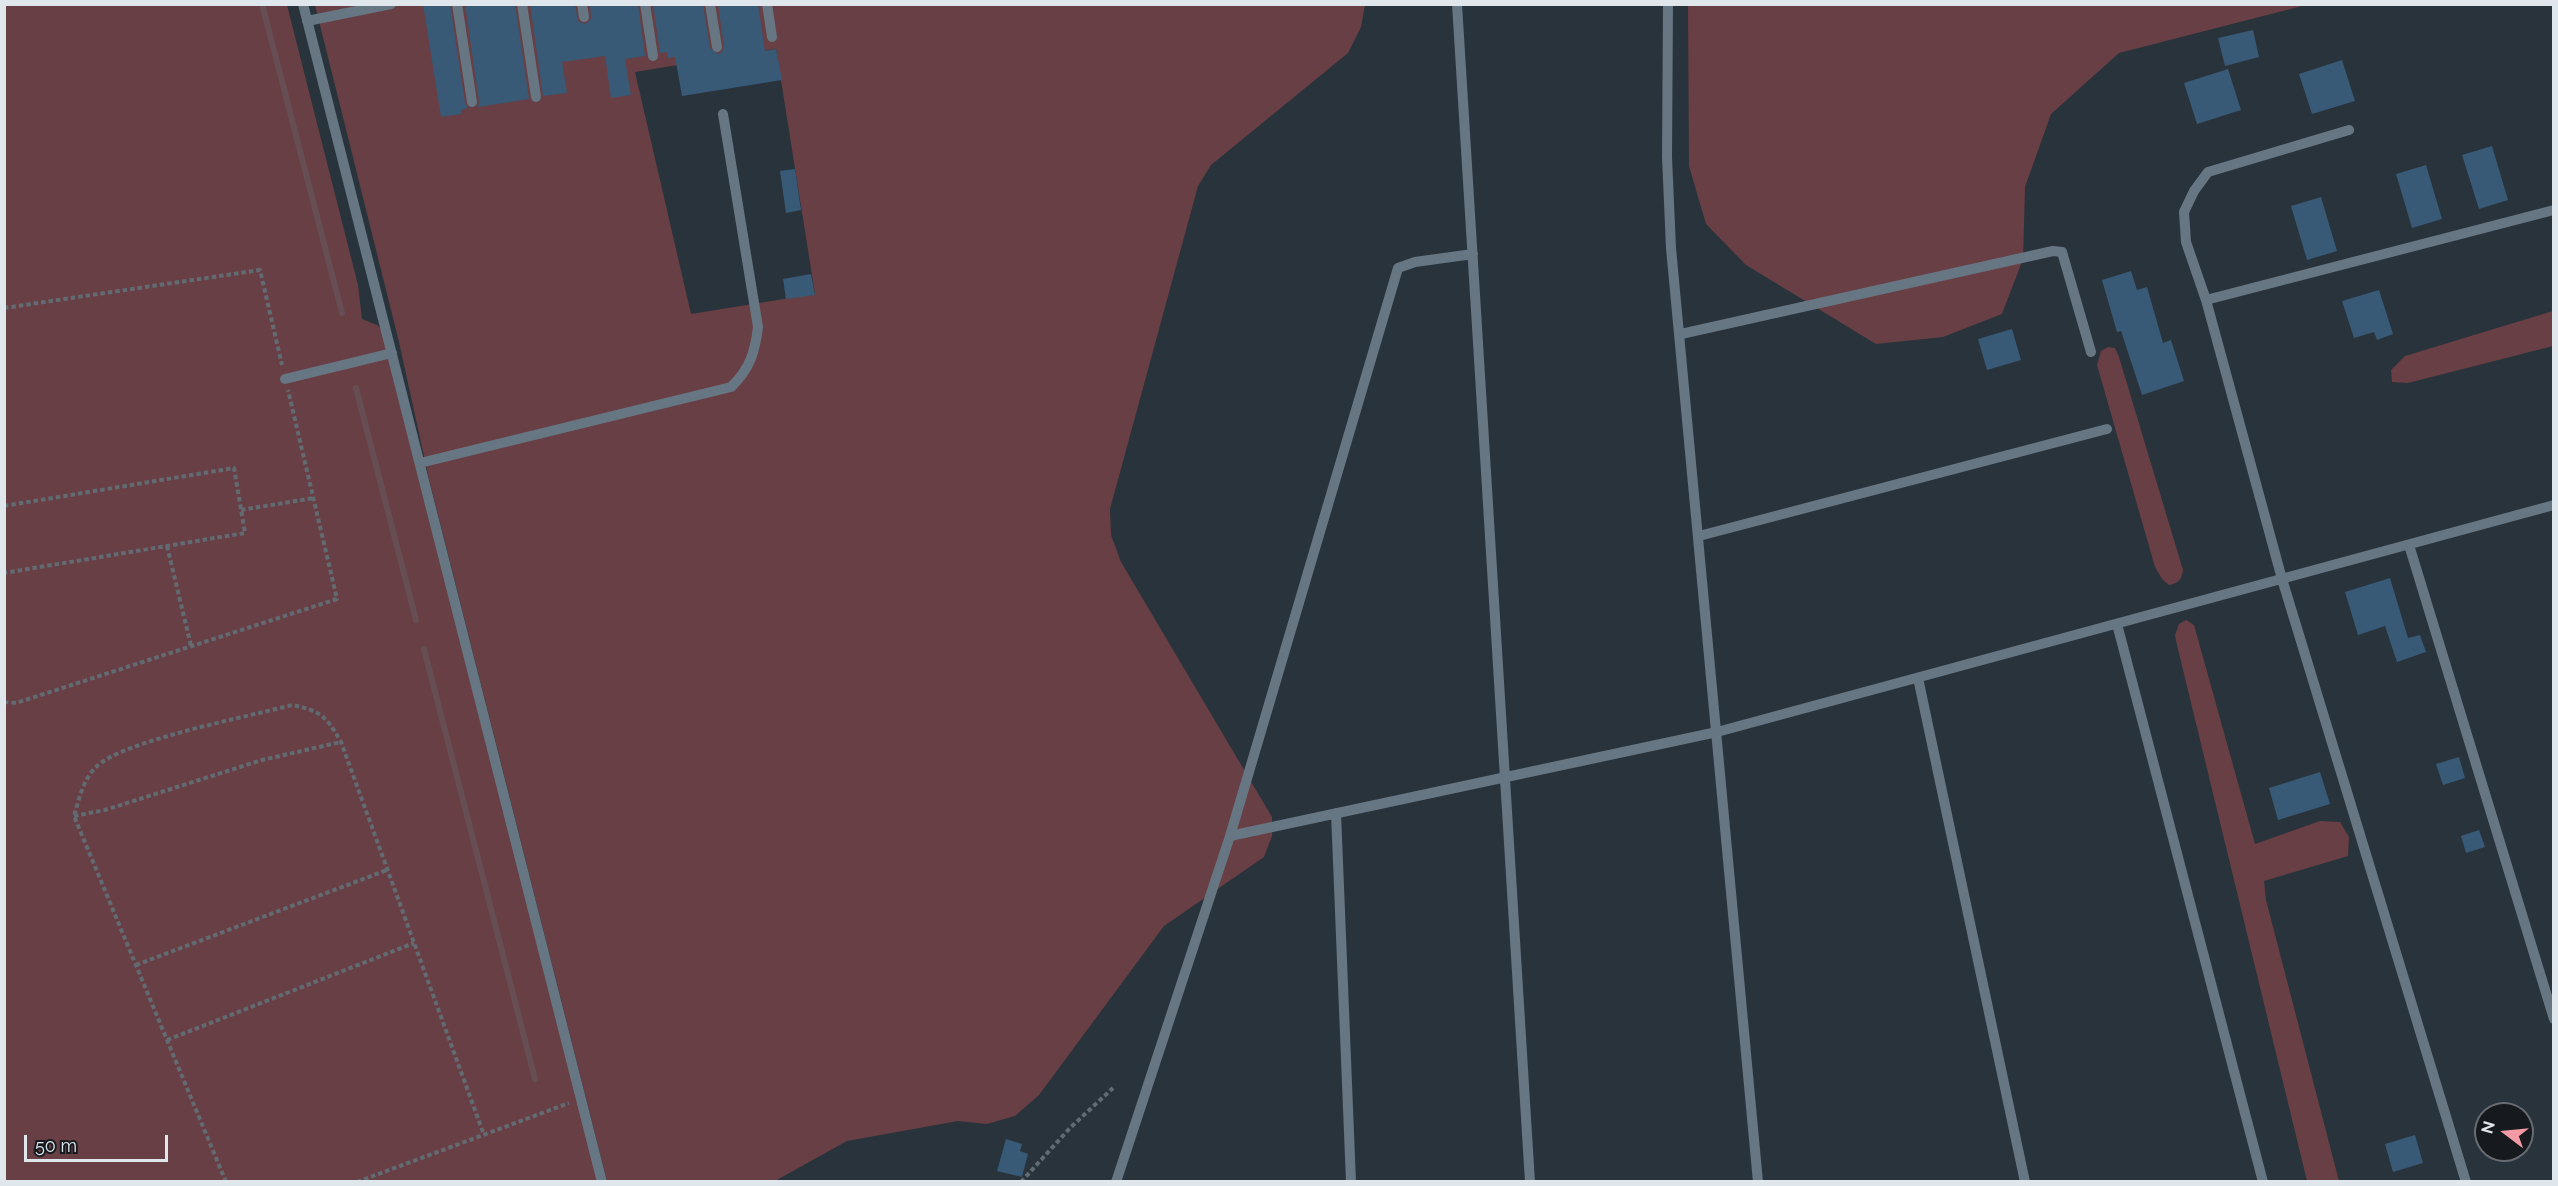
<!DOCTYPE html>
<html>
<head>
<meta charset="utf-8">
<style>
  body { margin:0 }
  #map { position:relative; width:2558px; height:1186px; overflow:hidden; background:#29333b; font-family:Raleway,sans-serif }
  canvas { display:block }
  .frame { position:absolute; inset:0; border:6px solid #e0e7ec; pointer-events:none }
  .north { position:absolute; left:2474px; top:1102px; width:60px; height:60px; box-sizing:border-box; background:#161a1e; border:2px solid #676c70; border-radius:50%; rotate:286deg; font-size:16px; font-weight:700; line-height:24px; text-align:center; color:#e0e7ec }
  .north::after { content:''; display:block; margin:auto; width:21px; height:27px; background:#f49aa4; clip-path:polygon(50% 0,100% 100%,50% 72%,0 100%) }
  .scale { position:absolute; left:24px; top:1135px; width:144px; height:27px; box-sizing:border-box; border:3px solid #e0e7ec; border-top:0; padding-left:8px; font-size:18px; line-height:21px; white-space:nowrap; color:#e0e7ec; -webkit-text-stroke:4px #161a1e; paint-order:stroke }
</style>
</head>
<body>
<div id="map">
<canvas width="2558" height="1186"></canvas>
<div class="frame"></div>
<div class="north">N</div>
<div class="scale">50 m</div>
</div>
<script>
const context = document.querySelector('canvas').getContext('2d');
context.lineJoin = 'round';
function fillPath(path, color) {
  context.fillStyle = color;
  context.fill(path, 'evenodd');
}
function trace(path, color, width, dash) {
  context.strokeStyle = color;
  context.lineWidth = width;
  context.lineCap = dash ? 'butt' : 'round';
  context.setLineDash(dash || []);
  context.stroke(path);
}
const green = new Path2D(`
  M 5,5 L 287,5 L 358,285 L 362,319 L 377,325 L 387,334 L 598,1181 L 5,1182 Z
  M 315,5 L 1365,5 L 1361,27 L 1348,53 L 1211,165 L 1198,186 L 1110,509 L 1111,535 L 1121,562 L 1272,817 L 1272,836 L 1264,857 L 1164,926 L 1039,1095 L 1015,1116 L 987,1124 L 958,1121 L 847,1141 L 775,1181 L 607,1181 L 429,479 L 399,342 ZM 776,49 L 815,294 L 691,314 L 635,72 Z
  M 1688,5 L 2306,5 L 2119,53 L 2051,114 L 2025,187 L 2023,259 L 2002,314 L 1943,337 L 1876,344 L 1746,265 L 1706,224 L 1689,166 Z
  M 2553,311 L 2553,346 L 2408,383 L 2392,382 L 2391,370 L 2405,356 Z
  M 2108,347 L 2115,348 L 2119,357 L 2183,570 C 2182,579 2179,583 2169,585 L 2162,579 L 2155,567 L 2097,365 L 2101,351 Z
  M 2186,620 L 2194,625 L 2255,844 L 2320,821 L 2340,822 L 2349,837 L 2348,856 L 2264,881 L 2266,900 L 2339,1181 L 2307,1181 L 2177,645 L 2175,635 L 2179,624 Z`);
const stream = new Path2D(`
  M 262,4 L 342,313
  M 356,388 L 416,620
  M 424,649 L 535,1079`);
const building = new Path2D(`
  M 423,4 L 450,4 L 465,103 L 468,108 L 461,110 L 461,114 L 441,117 Z
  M 465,4 L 515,4 L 529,99 L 478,107 L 479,101 Z
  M 530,4 L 575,4 L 578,21 L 585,24 L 591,19 L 590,4 L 638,4 L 645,56 L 625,59 L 631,95 L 611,98 L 605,56 L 562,62 L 567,93 L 543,96 Z
  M 653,4 L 703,4 L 710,48 L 718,54 L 722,52 L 724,46 L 718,4 L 758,4 L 765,51 L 776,49 L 782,80 L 682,96 L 675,57 L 668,58 L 667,52 L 660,53 Z
  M 2253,30 L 2259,57 L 2225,66 L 2218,38 Z
  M 2342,60 L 2355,101 L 2312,114 L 2299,74 Z
  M 2228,69 L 2241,110 L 2197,124 L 2184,83 Z
  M 2492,146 L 2508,200 L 2479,209 L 2462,155 Z
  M 2426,165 L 2442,219 L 2412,228 L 2396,174 Z
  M 795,169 L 801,210 L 786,213 L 780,171 Z
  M 2321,197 L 2337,251 L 2307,260 L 2291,206 Z
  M 2131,271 L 2137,290 L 2147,287 L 2163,343 L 2171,340 L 2184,381 L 2142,395 L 2121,331 L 2117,332 L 2102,280 Z
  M 811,274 L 815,295 L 786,299 L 783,279 Z
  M 2379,290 L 2393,334 L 2377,340 L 2374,332 L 2354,338 L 2342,301 Z
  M 2012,329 L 2021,360 L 1987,370 L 1978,339 Z
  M 2390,578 L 2408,638 L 2420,635 L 2426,652 L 2397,662 L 2385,626 L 2358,635 L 2345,592 Z
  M 2459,757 L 2465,778 L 2443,785 L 2436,764 Z
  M 2320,772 L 2330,804 L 2278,820 L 2269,788 Z
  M 2479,830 L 2485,847 L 2466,853 L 2461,836 Z
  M 2415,1135 L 2423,1163 L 2393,1172 L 2385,1144 Z
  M 1006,1139 L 1022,1144 L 1020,1151 L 1028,1154 L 1022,1177 L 997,1171 Z`);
const path = new Path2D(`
  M 4,308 L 260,270 L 282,365
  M 4,506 L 234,468 L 245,533 L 4,573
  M 241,510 L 314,498
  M 167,546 L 191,646
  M 4,702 L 16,703 L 337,599 L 288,390
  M 74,816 L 105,810 L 262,760 L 341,742
  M 136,965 L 387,870
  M 167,1040 L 414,943
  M 226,1182 L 74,816 C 79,799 83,780 96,767 C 121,741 251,716 292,705 C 321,711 326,716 341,742 L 484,1135
  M 357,1182 L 569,1103
  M 1021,1182 L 1070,1128 L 1113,1088`);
const lane = new Path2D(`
  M 303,4 L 602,1182
  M 457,4 L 472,102
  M 522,4 L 536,97
  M 582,4 L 584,17
  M 645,4 L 653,56
  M 710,4 L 717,47
  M 767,4 L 772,37
  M 1457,4 L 1530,1182
  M 1668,4 L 1667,157 L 1671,248 L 1758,1182
  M 307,21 L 391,4
  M 2349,130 L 2208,172 L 2194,191 L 2184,212 L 2186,242 L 2206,300 L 2282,579 L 2466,1182
  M 2206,300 L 2554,210
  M 1681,334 L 2053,251 L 2062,252 L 2091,352
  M 285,379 L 392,353
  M 420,463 L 731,387 C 750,369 755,352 758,327 L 723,114
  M 1699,536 L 2107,429
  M 2409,545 L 2554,1019
  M 2117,624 L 2263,1182
  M 1918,678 L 2025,1182
  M 1336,813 L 1351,1182
  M 1230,836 L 1398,268 L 1415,262 L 1473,254
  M 1116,1182 L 1230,836 L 1717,732 L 2554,505`);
fillPath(green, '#683f44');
trace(stream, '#664e54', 6);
fillPath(building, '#385a76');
trace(path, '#626b72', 4, [4.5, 3]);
trace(lane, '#677683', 10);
</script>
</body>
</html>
